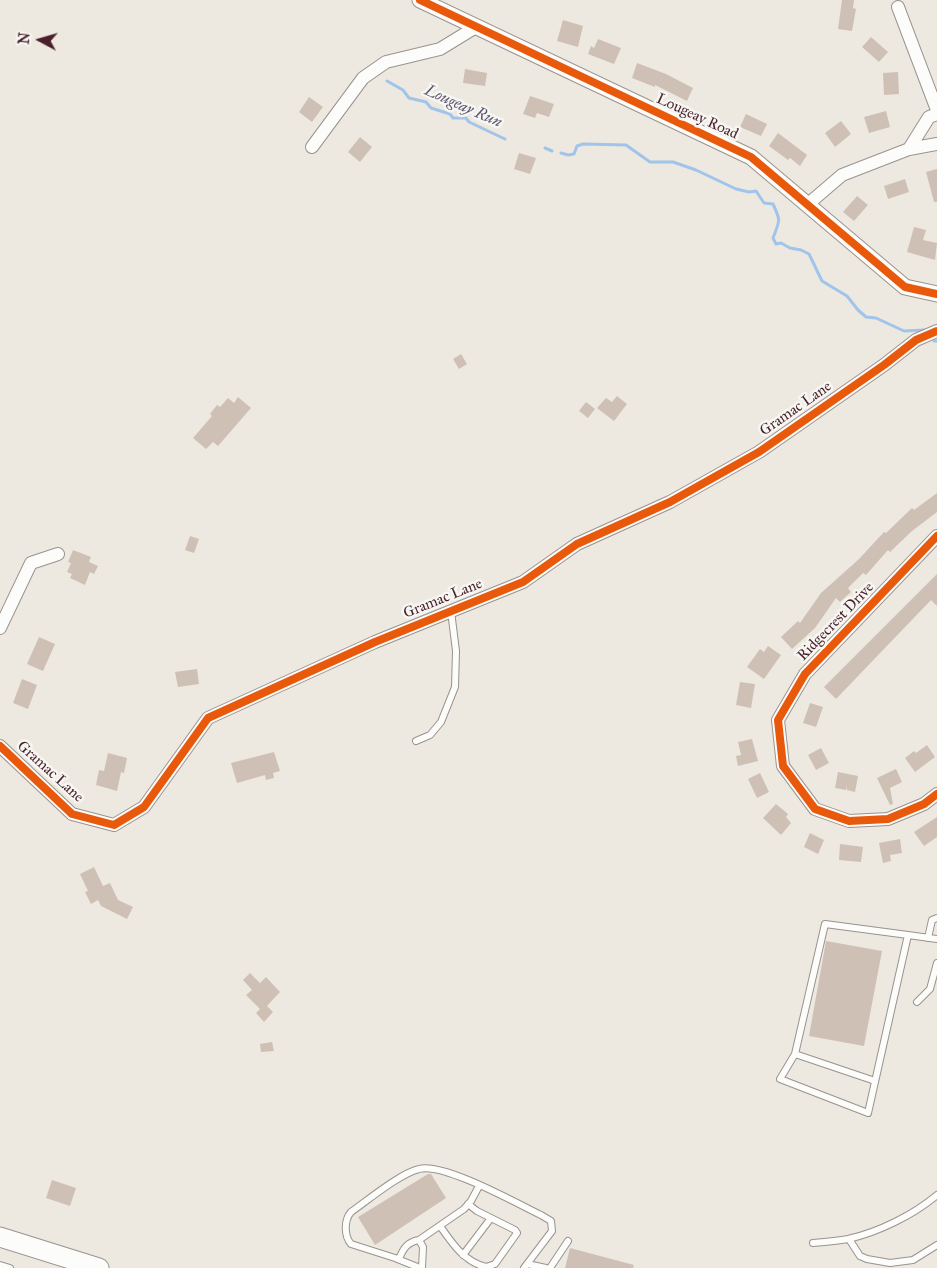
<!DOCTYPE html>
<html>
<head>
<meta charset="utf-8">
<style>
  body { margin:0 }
  #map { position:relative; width:937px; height:1268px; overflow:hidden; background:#ede9e0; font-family:"IM FELL Great Primer",serif }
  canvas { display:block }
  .north { position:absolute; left:15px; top:15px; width:50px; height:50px; -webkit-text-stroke:4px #f6f6f2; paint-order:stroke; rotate:276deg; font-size:14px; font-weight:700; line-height:20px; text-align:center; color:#4a1f2b }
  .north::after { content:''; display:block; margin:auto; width:18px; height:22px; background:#4a1f2b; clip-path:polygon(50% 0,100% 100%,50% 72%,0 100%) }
</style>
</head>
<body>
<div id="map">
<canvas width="937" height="1268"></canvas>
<div class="north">N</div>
</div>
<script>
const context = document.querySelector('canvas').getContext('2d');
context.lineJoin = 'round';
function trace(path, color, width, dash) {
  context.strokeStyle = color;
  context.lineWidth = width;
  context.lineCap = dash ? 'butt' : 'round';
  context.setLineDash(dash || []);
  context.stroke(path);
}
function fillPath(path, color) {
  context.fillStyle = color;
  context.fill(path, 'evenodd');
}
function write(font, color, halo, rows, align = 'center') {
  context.font = font + ' "IM FELL Great Primer",serif';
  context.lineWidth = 5;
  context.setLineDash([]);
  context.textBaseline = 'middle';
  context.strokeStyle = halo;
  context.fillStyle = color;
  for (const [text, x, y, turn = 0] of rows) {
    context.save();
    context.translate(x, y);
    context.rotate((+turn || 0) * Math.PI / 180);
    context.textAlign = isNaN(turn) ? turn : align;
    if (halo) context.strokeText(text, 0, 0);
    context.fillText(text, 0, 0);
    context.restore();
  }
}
const stream = new Path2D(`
  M 387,81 L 403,90 L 409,98 L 426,102 L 431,108 L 450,114 L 453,118 L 466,118 L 469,122 L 505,139
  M 545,148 L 552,151
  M 561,153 L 568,155 L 574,154 L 577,146 L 583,144 L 626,145 L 650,162 L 673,162 L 696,170 L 736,189 L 749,192 L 756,191 L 764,203 L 773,204 C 781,221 780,220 773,238 L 776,244 L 781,243 L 790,248 L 801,250 L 809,254 L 822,281 L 847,296 L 858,310 L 866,317 L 876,318 L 904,331 L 924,330 L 926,331
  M 934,341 L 937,341`);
const building = new Path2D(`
  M 842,0 L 854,0 L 853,8 L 856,9 L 852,31 L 838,29 Z
  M 563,20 L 583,26 L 578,47 L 557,41 Z
  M 871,37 L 888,52 L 879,62 L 862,47 Z
  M 598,39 L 621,48 L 614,64 L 588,54 L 591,46 L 594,48 Z
  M 637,63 L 666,74 L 693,88 L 687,101 L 655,85 L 655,87 L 632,78 Z
  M 465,69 L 487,73 L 485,86 L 463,83 Z
  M 898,72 L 899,94 L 884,95 L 883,73 Z
  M 530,96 L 554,104 L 549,117 L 537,113 L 535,118 L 523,114 Z
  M 309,97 L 323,107 L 312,122 L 299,112 Z
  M 886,111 L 890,127 L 869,133 L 864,117 Z
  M 746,114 L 767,124 L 761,136 L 740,127 Z
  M 841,121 L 851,134 L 835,147 L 825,133 Z
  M 778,133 L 807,155 L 800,166 L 790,158 L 788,160 L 769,146 Z
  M 360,137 L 372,147 L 360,162 L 348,152 Z
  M 519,153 L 536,158 L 530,174 L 514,169 Z
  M 937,169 L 937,202 L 934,202 L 926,172 Z
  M 905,179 L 909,192 L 888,199 L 884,186 Z
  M 857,196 L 868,205 L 854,221 L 843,212 Z
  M 914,227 L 926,230 L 923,240 L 937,243 L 935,260 L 907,252 Z
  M 461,354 L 467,364 L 459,369 L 453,359 Z
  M 617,396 L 627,404 L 614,421 L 597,408 L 606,398 L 612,402 Z
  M 238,397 L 251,408 L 218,446 L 213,442 L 206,449 L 193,438 L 212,416 L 210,414 L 217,405 L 220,407 L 228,398 L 234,403 Z
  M 586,402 L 595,409 L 588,418 L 579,411 Z
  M 937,493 L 937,512 L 912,531 L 890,552 L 888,550 L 866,575 L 863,573 L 848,588 L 851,592 L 840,602 L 836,598 L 815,628 L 792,649 L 781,637 L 798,621 L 800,623 L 821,593 L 859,559 L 884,532 L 886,533 L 912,508 L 914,510 Z
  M 190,536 L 199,539 L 194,553 L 185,550 Z
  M 73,550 L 91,557 L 89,562 L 98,566 L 94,574 L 90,572 L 85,585 L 70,578 L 72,574 L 67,572 L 71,563 L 68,562 Z
  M 937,574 L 937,606 L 931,600 L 836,699 L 824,687 Z
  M 39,637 L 55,644 L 43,671 L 27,664 Z
  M 768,646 L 781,655 L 764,679 L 747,667 L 760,649 L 764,652 Z
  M 197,669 L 199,684 L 178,687 L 175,672 Z
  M 22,679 L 37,685 L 28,709 L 13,703 Z
  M 740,682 L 755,684 L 751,708 L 736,705 Z
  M 810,703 L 823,707 L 816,727 L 803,723 Z
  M 752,739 L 758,761 L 738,766 L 736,756 L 741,755 L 738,742 Z
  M 927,745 L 935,757 L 915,772 L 905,758 L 914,751 L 916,753 Z
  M 821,748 L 829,763 L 816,770 L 808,755 Z
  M 274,752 L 280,771 L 273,773 L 274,778 L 266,780 L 265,775 L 237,783 L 231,763 Z
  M 108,753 L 127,758 L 124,773 L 121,772 L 117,791 L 96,785 L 99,770 L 104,771 Z
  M 896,769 L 902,782 L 890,788 L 893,804 L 890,805 L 877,778 Z
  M 838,772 L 858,776 L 855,792 L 847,790 L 847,786 L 846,790 L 835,788 Z
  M 760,773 L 769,792 L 757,798 L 748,779 Z
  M 776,804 L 788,814 L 786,817 L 791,823 L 781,835 L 763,818 Z
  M 937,817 L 937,837 L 924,846 L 914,832 Z
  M 810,833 L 824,840 L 818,854 L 804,847 Z
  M 900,839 L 902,853 L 890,855 L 891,861 L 883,863 L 879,843 Z
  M 840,844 L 863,847 L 861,862 L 839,860 Z
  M 94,867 L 103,886 L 110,883 L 118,900 L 133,907 L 127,919 L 101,906 L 98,900 L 91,904 L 85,892 L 88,891 L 80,874 Z
  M 826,941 L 882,951 L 864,1046 L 809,1036 Z
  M 250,973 L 260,983 L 266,977 L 280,992 L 267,1006 L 273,1012 L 264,1022 L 256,1013 L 260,1009 L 246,995 L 252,990 L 243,980 Z
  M 272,1042 L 274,1051 L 261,1052 L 260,1044 Z
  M 428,1174 L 431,1174 L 446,1198 L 375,1245 L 358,1217 Z
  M 52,1180 L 76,1188 L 70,1206 L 46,1198 Z
  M 570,1248 L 634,1265 L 633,1268 L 565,1268 Z`);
const service = new Path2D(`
  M 416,741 L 430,735 L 441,722 L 455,687 L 456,651 L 451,611
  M 825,924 L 908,935 L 868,1113 L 780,1079 L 795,1054 Z
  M 908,935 L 937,939
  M 928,938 L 932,920 L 937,918
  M 917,1002 L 930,989 L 937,963
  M 795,1054 L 875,1081
  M 440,1226 C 452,1243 464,1262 486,1267 L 495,1264 L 517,1233 L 515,1230 L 477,1211 L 468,1204
  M 849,1239 L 860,1256 L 867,1259 L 890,1263 L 913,1260 L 937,1245
  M 419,1240 L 464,1209 L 471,1201 L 479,1186
  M 813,1243 C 825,1242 837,1241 848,1239 C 879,1232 913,1215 937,1195
  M 463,1255 L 491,1218
  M 399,1259 C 403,1249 407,1242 419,1240 L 423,1247 L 422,1268
  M 527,1264 L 546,1268
  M 0,1265 L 10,1268
  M 420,1268 L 395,1258 L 351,1244 C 344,1236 344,1220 351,1212 C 368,1200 401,1173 419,1169 C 443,1162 516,1203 541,1215 L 551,1221 L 552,1231 L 524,1268
  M 550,1268 L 568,1241`);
const minor = new Path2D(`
  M 898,7 L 937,110
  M 312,147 L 363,78 L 386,62 L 440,49 L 476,27
  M 909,149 L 929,117 L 937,114
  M 807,205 L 842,175 L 909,149 L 937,144
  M 937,536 L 805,674 L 778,720 L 783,766 L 815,809 L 849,821 L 888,819 L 924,804 L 937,794
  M 0,628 L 31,563 L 58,554
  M 0,746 L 72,814 L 114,825 L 144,807 L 208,718 L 375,642 L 523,582 L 577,544 L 670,502 L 759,452 L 884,365 L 916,340 L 937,331`);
const tertiary = new Path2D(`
  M 420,0 L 751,157 L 905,287 L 937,294`);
const primary = new Path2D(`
  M 0,1237 L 99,1268`);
const cycleway = new Path2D(`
  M 420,0 L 751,157 L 905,287 L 937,294
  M 937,536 L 805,674 L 778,720 L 783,766 L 815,809 L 849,821 L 888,819 L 924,804 L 937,794
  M 0,746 L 72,814 L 114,825 L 144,807 L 208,718 L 375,642 L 523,582 L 577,544 L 670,502 L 759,452 L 884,365 L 916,340 L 937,331`);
const streetNames = [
  ["Lougeay Road",697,117,25],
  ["Gramac Lane",796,409,-35],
  ["Gramac Lane",443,599,-22],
  ["Ridgecrest Drive",836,622,-46],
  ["Gramac Lane",50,772,42]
];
const waterNames = [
  ["Lougeay Run",463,107,24]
];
trace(stream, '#a1c4ea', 3);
fillPath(building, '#cfc0b5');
trace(service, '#9a928f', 8);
trace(minor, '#9a928f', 14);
trace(tertiary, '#9a928f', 17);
trace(primary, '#9a928f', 21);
trace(service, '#fcfcfa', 6);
trace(minor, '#fcfcfa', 12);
trace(tertiary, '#fcfcfa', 15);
trace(primary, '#fcfcfa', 19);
trace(cycleway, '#e8590c', 8);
write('15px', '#4a1f2b', '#f6f6f2', streetNames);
write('italic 16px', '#5d536f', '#f6f6f2', waterNames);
</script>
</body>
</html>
